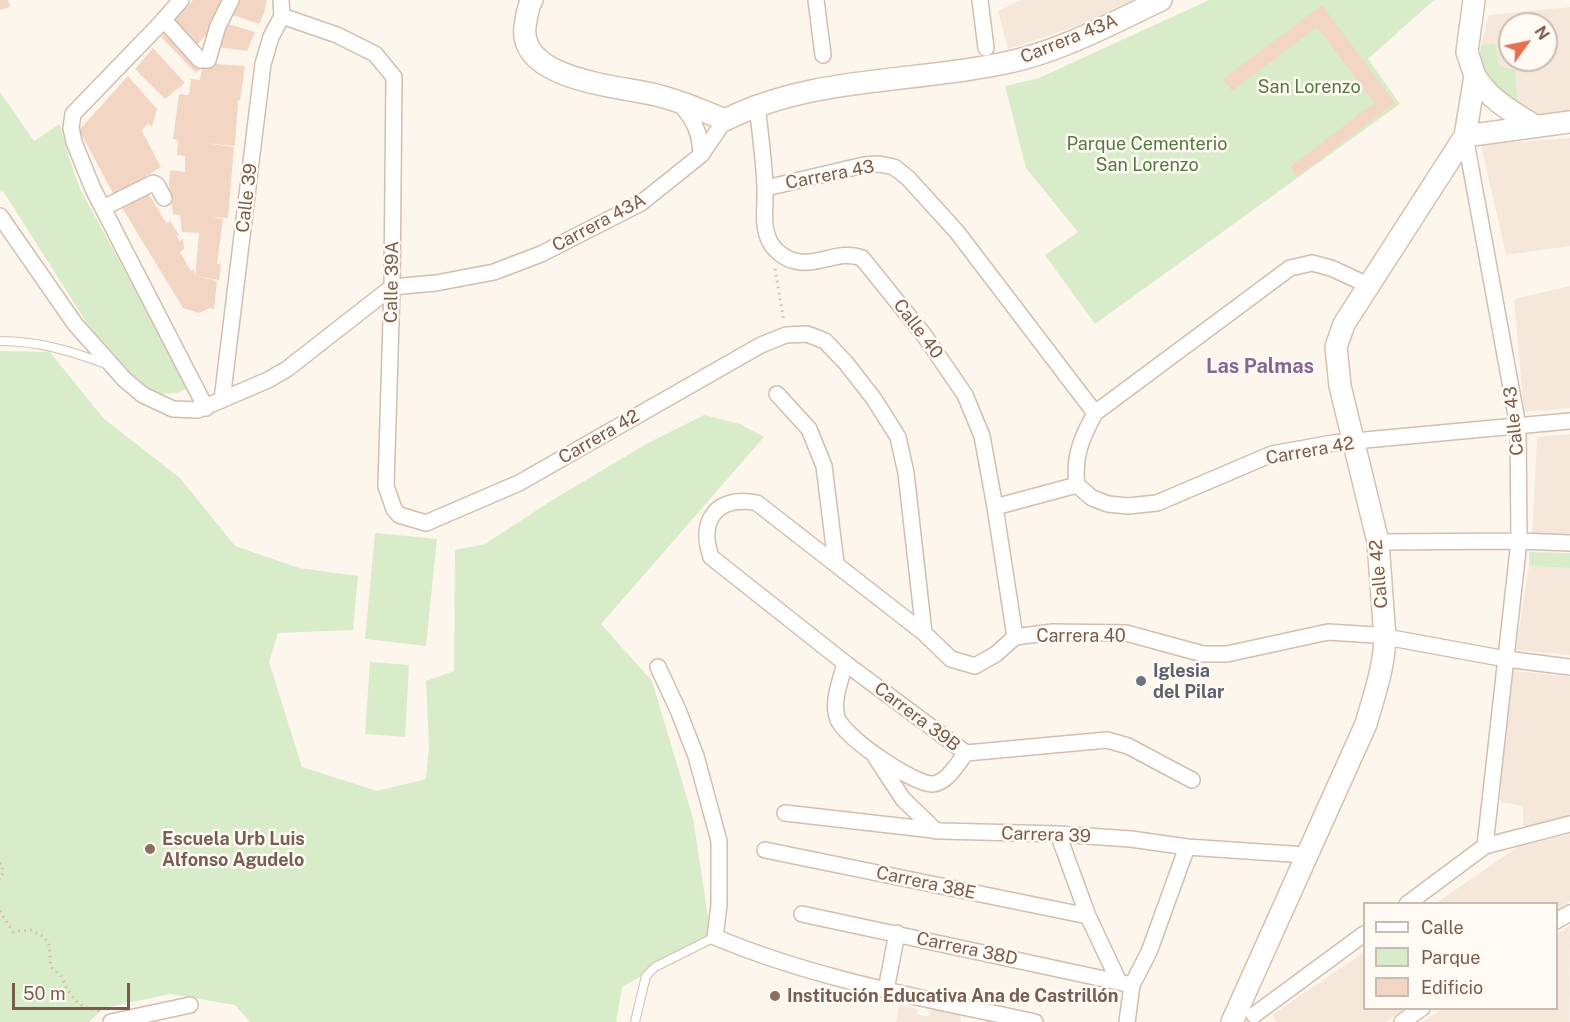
<!DOCTYPE html>
<html>
<head>
<meta charset="utf-8">
<style>
  body { margin:0 }
  #map { position:relative; width:1570px; height:1022px; overflow:hidden; background:#fdf6ec; font-family:"Public Sans",sans-serif }
  canvas { display:block }
  .legend { position:absolute; left:1363px; top:902px; width:195px; height:108px; box-sizing:border-box; background:#fffaf3; border:2px solid #cabbb1; margin:0; padding:8px 10px; list-style:none; font-size:18px; color:#7a5c4d }
  .legend li { display:flex; align-items:center; gap:12px; height:30px }
  .legend b { width:30px; border:2px solid #cabbb1 }
  .north { position:absolute; left:1498px; top:12px; width:60px; height:60px; box-sizing:border-box; background:#fffaf3; border:2px solid #cabbb1; border-radius:50%; rotate:57deg; font-size:16px; font-weight:700; line-height:24px; text-align:center; color:#7a5c4d }
  .north::after { content:''; display:block; margin:auto; width:21px; height:27px; background:#e76f51; clip-path:polygon(50% 0,100% 100%,50% 72%,0 100%) }
  .scale { position:absolute; left:12px; top:983px; width:118px; height:27px; box-sizing:border-box; border:3px solid #7a5c4d; border-top:0; padding-left:8px; font-size:18px; line-height:21px; white-space:nowrap; color:#7a5c4d; -webkit-text-stroke:4px #fffaf3; paint-order:stroke }
</style>
</head>
<body>
<div id="map">
<canvas width="1570" height="1022"></canvas>
<ul class="legend">
<li><b style="height:8px;background:#fff"></b>Calle</li>
<li><b style="height:16px;background:#d8ecc9"></b>Parque</li>
<li><b style="height:16px;background:#f3d5c3"></b>Edificio</li>
</ul>
<div class="north">N</div>
<div class="scale">50 m</div>
</div>
<script>
const context = document.querySelector('canvas').getContext('2d');
context.lineJoin = 'round';
function fillPath(path, color) {
  context.fillStyle = color;
  context.fill(path, 'evenodd');
}
function trace(path, color, width, dash) {
  context.strokeStyle = color;
  context.lineWidth = width;
  context.lineCap = dash ? 'butt' : 'round';
  context.setLineDash(dash || []);
  context.stroke(path);
}
function write(font, color, halo, rows, align = 'center') {
  context.font = font + ' "Public Sans",sans-serif';
  context.lineWidth = 5;
  context.setLineDash([]);
  context.textBaseline = 'middle';
  context.strokeStyle = halo;
  context.fillStyle = color;
  for (const [text, x, y, turn = 0] of rows) {
    context.save();
    context.translate(x, y);
    context.rotate((+turn || 0) * Math.PI / 180);
    context.textAlign = isNaN(turn) ? turn : align;
    if (halo) context.strokeText(text, 0, 0);
    context.fillText(text, 0, 0);
    context.restore();
  }
}
const residential = new Path2D(`
  M 1021,0 L 1133,0 L 1094,20 L 1008,49 L 998,11 Z
  M 1570,7 L 1570,114 L 1535,118 L 1518,109 L 1499,66 L 1481,45 L 1489,15 ZM 1510,24 L 1546,24 L 1546,60 L 1510,60 Z
  M 1570,138 L 1570,246 L 1506,255 L 1481,145 Z
  M 1570,286 L 1570,408 L 1524,412 L 1514,299 Z
  M 1570,434 L 1570,537 L 1532,537 L 1537,437 Z
  M 1529,566 L 1570,568 L 1570,655 L 1516,650 Z
  M 1510,670 L 1570,677 L 1570,818 L 1540,826 L 1523,826 L 1523,806 L 1500,802 Z
  M 1570,834 L 1570,901 L 1557,911 L 1556,904 L 1436,903 L 1518,847 Z
  M 1570,925 L 1569,1022 L 1422,1022 L 1442,1009 L 1556,1008 L 1557,934 Z
  M 1364,952 L 1364,1008 L 1406,1009 L 1385,1022 L 1277,1022 L 1272,1015 Z
  M 932,1002 L 963,1009 L 960,1022 L 896,1022 L 899,1005 L 918,1009 L 917,1014 L 929,1017 Z`);
const green = new Path2D(`
  M 1209,0 L 1434,0 L 1368,59 L 1400,104 L 1095,324 L 1045,255 L 1078,232 L 1026,168 L 1005,86 L 1039,78 Z
  M 1495,44 L 1499,66 L 1515,70 L 1518,109 L 1487,76 L 1479,59 L 1481,45 Z
  M 0,92 L 34,141 L 60,124 L 69,158 L 80,189 L 189,388 L 176,393 L 161,394 L 147,387 L 129,374 L 97,339 L 3,191 L 0,192 Z
  M 0,351 L 50,352 L 103,418 L 180,478 L 235,546 L 299,568 L 358,576 L 353,630 L 278,633 L 269,662 L 302,767 L 377,791 L 426,779 L 429,746 L 426,681 L 454,671 L 455,550 L 485,544 L 551,501 L 648,443 L 704,415 L 740,424 L 764,437 L 601,624 L 652,681 L 693,818 L 711,937 L 622,987 L 616,1022 L 250,1022 L 235,1005 L 170,994 L 104,1008 L 89,1022 L 0,1022 Z
  M 375,533 L 437,539 L 426,646 L 365,639 Z
  M 1529,552 L 1570,553 L 1570,568 L 1529,566 Z
  M 370,662 L 409,665 L 405,737 L 365,734 Z`);
const building = new Path2D(`
  M 0,0 L 8,0 L 10,7 L 0,10 Z
  M 193,0 L 226,0 L 208,39 L 205,36 L 195,47 L 172,23 Z
  M 237,0 L 267,0 L 264,13 L 259,24 L 230,14 Z
  M 1322,5 L 1395,103 L 1297,177 L 1290,167 L 1374,103 L 1317,27 L 1232,91 L 1223,79 Z
  M 225,23 L 255,32 L 247,51 L 219,47 Z
  M 168,30 L 203,63 L 245,66 L 240,101 L 238,100 L 235,146 L 204,143 L 234,147 L 228,218 L 211,217 L 223,219 L 217,264 L 221,264 L 219,280 L 195,276 L 217,281 L 214,309 L 210,308 L 199,313 L 183,308 L 121,206 L 147,191 L 166,223 L 170,221 L 179,235 L 176,236 L 180,241 L 183,239 L 184,249 L 180,252 L 191,271 L 194,269 L 195,276 L 199,233 L 182,232 L 180,215 L 173,214 L 169,187 L 170,170 L 185,172 L 185,156 L 177,155 L 178,140 L 173,139 L 179,94 L 189,95 L 191,79 L 200,80 L 202,67 L 196,73 L 161,37 Z
  M 153,48 L 185,83 L 165,99 L 135,69 Z
  M 128,76 L 157,109 L 152,127 L 148,123 L 142,131 L 161,167 L 114,195 L 79,130 Z`);
const path = new Path2D(`
  M 775,269 L 784,322
  M 0,863 L 2,864 L 3,873 L 0,880
  M 0,911 L 13,932 L 31,930 L 44,937 L 49,945 L 51,967 L 61,976 L 67,989 L 76,1001 L 84,1007 L 100,1011`);
const lane = new Path2D(`
  M 0,341 C 38,341 71,351 106,364
  M 635,1022 L 646,976 L 655,967 L 715,937`);
const street = new Path2D(`
  M 181,0 L 160,24 L 73,114 L 71,128 L 74,142 L 93,189 L 206,408
  M 816,0 L 823,55
  M 980,0 L 986,48
  M 282,16 L 337,35 L 375,54 L 394,77 L 392,287 L 386,486 L 394,509 L 399,515 L 426,523 L 519,483 L 761,345 L 786,335 L 807,334 L 825,341 L 846,363 L 874,399 L 898,437 L 906,473 L 924,633
  M 164,20 L 200,60 L 208,60 L 218,26 L 231,0
  M 679,102 C 694,121 700,130 701,155
  M 757,105 C 760,132 764,160 765,187 C 766,206 761,225 770,242 C 774,250 785,259 795,261 C 818,267 839,249 862,258 L 924,335 L 965,395 L 982,436 L 995,507 L 1015,637
  M 1465,136 L 1518,426 L 1519,541 L 1485,846
  M 766,188 L 864,165 L 879,164 L 894,167 L 908,178 L 957,232 L 1095,413
  M 103,208 L 153,183 L 157,185 L 164,198
  M 0,216 L 75,324 L 124,379 L 143,395 L 173,409 L 198,410 L 268,380 L 287,369 L 392,287 L 436,283 L 494,272 L 541,254 L 641,203 L 701,155 L 725,120
  M 777,394 L 809,429 L 824,466 L 836,563
  M 222,400 L 263,64 L 271,37 L 282,16 L 281,0
  M 1077,485 L 1092,498 L 1108,504 L 1128,506 L 1157,503 L 1272,454 L 1333,443 L 1570,421
  M 1077,485 C 1073,457 1082,437 1095,413 L 1290,268 L 1312,263 L 1331,268 L 1370,286
  M 995,507 L 1077,485
  M 1378,542 L 1519,541 L 1570,543
  M 845,663 C 841,680 832,700 837,717 C 842,736 914,785 933,784 C 947,783 958,763 966,753
  M 658,667 L 678,710 L 696,756 L 719,841 L 719,905 L 715,937 C 817,980 928,999 1035,1022
  M 876,758 L 903,799 L 936,831
  M 1192,780 L 1128,746 L 1107,740 L 966,753 L 845,663 L 711,557 C 698,519 718,495 757,503 L 924,633 L 951,659 L 975,666 L 996,654 L 1015,637 L 1053,632 L 1126,633 L 1203,654 L 1227,654 L 1328,632 L 1375,635 L 1506,659 L 1570,667
  M 785,813 L 942,831 L 1058,834 L 1131,839 L 1187,847 L 1306,855
  M 1058,834 L 1088,916 L 1119,982
  M 765,850 L 1088,916
  M 1407,904 L 1485,846 L 1570,824
  M 802,914 L 1132,985
  M 1556,921 L 1570,913
  M 886,990 L 897,933
  M 1254,1015 L 1364,934
  M 111,1022 L 190,1005
  M 1127,1022 L 1132,985 L 1149,952 L 1187,847
  M 1402,1022 L 1422,1008`);
const secondary = new Path2D(`
  M 532,0 C 527,8 527,17 525,26 C 518,82 624,86 660,96 C 683,102 704,111 725,120 C 812,76 912,83 1005,63 C 1059,52 1111,24 1161,0
  M 1475,76 C 1490,100 1511,111 1535,126
  M 1465,136 L 1570,122
  M 1232,1022 L 1366,724 C 1374,696 1384,668 1385,638 L 1378,542 L 1340,386 L 1336,347 L 1344,324 L 1465,136 L 1475,76 L 1467,52 L 1474,0`);
const markers = [
  [1141,681,6,"#6b7280"],
  [150,849,6,"#8d6e63"],
  [775,996,6,"#8d6e63"]
];
const streetNames = [
  ["Carrera 43A",1069,39,-22],
  ["Carrera 43",830,175,-11],
  ["Calle 39",247,198,-83],
  ["Carrera 43A",599,223,-28],
  ["Calle 39A",392,282,-89],
  ["Calle 40",918,329,53],
  ["Calle 43",1514,421,-96],
  ["Carrera 42",599,437,-30],
  ["Carrera 42",1310,451,-10],
  ["Calle 42",1379,574,-95],
  ["Carrera 40",1081,636],
  ["Carrera 39B",917,717,37],
  ["Carrera 39",1046,835,2],
  ["Carrera 38E",926,883,12],
  ["Carrera 38D",967,949,12]
];
const parkNames = [
  ["San Lorenzo",1309,87],
  ["Parque Cementerio",1147,144],
  ["San Lorenzo",1147,165]
];
const worshipNames = [
  ["Iglesia",1153,671],
  ["del Pilar",1153,692]
];
const educationNames = [
  ["Escuela Urb Luis",162,839],
  ["Alfonso Agudelo",162,860],
  ["Institución Educativa Ana de Castrillón",787,996]
];
const neighbourhoodNames = [
  ["Las Palmas",1260,367]
];
fillPath(residential, '#f5e8da');
fillPath(green, '#d8ecc9');
fillPath(building, '#f3d5c3');
trace(lane, '#d1beb0', 10);
trace(street, '#d1beb0', 18);
trace(secondary, '#d6c0b0', 24);
trace(path, '#d9b8a5', 3, [1.5, 4.5]);
trace(lane, '#fff', 8);
trace(street, '#fff', 15);
trace(secondary, '#fff', 21);
for (const [x, y, r, color] of markers) {
  const dot = new Path2D();
  dot.arc(x, y, r, 0, 2 * Math.PI);
  context.fillStyle = color;
  context.fill(dot);
  trace(dot, '#fffaf3', 2);
}
write('18px', '#7a5c4d', '#fffaf3', streetNames);
write('18px', '#537a41', '#fffaf3', parkNames);
write('bold 18px', '#5b616d', '#fffaf3', worshipNames, 'left');
write('bold 18px', '#785e54', '#fffaf3', educationNames, 'left');
write('bold 20px', '#846695', '#fffaf3', neighbourhoodNames);
</script>
</body>
</html>
